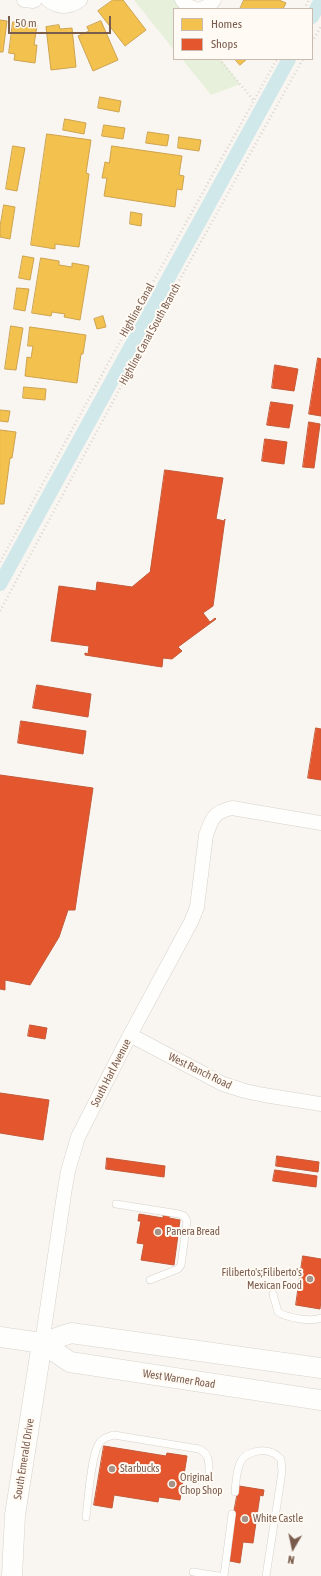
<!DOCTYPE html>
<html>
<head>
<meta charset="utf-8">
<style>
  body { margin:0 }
  #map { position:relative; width:321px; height:1576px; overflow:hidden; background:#f9f5f0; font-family:"Asap Condensed",sans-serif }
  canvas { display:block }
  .legend { position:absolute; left:173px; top:8px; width:140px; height:52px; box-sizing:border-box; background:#fffaf3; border:1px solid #cabbb1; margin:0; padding:5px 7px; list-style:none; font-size:12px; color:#7a5c4d }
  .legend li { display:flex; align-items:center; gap:8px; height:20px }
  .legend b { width:20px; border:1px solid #cabbb1 }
  .north { position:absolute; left:273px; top:1528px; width:40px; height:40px; -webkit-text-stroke:3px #fffaf3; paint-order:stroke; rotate:189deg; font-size:11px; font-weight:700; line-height:16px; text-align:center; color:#7a5c4d }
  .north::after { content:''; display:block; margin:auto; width:14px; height:18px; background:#7a5c4d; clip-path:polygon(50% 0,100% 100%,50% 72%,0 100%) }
  .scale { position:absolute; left:8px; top:16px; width:103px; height:18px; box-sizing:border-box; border:2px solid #7a5c4d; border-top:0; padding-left:5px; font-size:12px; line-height:14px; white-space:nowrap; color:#7a5c4d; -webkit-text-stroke:3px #fffaf3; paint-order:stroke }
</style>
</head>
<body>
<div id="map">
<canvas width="321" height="1576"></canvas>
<ul class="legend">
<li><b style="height:11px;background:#f2c14e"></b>Homes</li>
<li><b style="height:11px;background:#e4572e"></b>Shops</li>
</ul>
<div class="north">N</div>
<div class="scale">50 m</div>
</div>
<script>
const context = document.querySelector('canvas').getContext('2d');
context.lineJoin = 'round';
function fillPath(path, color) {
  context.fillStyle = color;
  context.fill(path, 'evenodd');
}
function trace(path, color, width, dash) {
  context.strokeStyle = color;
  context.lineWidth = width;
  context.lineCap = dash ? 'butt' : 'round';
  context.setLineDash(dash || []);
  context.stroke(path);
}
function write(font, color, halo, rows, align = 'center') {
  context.font = font + ' "Asap Condensed",sans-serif';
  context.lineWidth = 4;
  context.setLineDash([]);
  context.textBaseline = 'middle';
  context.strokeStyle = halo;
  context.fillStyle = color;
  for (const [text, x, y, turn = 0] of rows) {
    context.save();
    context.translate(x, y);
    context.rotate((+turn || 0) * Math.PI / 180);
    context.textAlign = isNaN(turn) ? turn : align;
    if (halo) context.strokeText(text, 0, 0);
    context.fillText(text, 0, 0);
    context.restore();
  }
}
const green = new Path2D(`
  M 134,0 L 175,0 L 182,9 L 174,9 L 174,50 Z
  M 182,59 L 221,59 L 240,84 L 211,95 Z`);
const homes = new Path2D(`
  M 113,0 L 123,0 L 146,30 L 125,46 L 98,11 Z
  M 244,0 L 279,0 L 286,3 L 283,9 L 240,9 Z
  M 0,20 L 7,21 L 3,52 L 0,52 Z
  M 101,21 L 118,60 L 93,71 L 78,36 L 89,31 L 87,27 Z
  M 13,22 L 37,25 L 34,45 L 37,45 L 35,63 L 14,60 L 15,54 L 9,53 Z
  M 59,25 L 60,29 L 72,28 L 76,67 L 51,70 L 46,27 Z
  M 235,59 L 247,59 L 240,65 Z
  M 100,97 L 121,101 L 119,112 L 98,108 Z
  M 65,119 L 86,123 L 84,134 L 63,130 Z
  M 104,125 L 125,128 L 123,139 L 102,136 Z
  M 148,132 L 169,135 L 167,146 L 146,143 Z
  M 47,134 L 91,140 L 86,173 L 89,174 L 79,247 L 55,244 L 55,249 L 31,245 Z
  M 179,137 L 201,140 L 199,151 L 178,148 Z
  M 13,146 L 25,148 L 17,191 L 6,189 Z
  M 112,146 L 182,156 L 179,175 L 184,176 L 182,190 L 177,189 L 175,207 L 104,196 L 107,178 L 102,178 L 105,162 L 109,163 Z
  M 4,205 L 15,207 L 10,239 L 0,237 L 0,227 Z
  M 131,212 L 142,214 L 141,226 L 130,224 Z
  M 23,256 L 34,258 L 30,280 L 19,278 Z
  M 41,258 L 59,261 L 59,265 L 72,267 L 72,263 L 89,266 L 80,320 L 64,317 L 65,314 L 52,312 L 51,316 L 32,313 Z
  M 17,288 L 29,289 L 25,311 L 14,309 Z
  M 103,316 L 106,327 L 97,329 L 94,319 Z
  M 11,326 L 23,328 L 16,370 L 5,369 Z
  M 30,327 L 86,335 L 83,354 L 81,354 L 77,383 L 25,376 L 27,357 L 31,358 L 33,346 L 28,346 Z
  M 24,387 L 46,389 L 45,400 L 23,398 Z
  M 0,410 L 10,411 L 8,422 L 0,421 Z
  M 0,430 L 16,432 L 12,458 L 10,458 L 4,504 L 0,504 Z`);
const shops = new Path2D(`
  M 318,358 L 321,359 L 321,416 L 309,414 Z
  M 275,365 L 298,369 L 294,391 L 272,388 Z
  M 271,402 L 293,405 L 289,428 L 267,425 Z
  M 309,422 L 320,424 L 314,468 L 303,467 Z
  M 265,439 L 287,442 L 284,464 L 262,461 Z
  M 165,470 L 223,478 L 216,519 L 224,521 L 225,519 L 213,606 L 203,613 L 210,622 L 215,618 L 216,619 L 178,647 L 182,651 L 172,659 L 163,658 L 162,667 L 85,655 L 85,653 L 88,654 L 89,646 L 51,641 L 59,586 L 96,591 L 97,582 L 132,587 L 150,572 Z
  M 37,685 L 91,694 L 88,717 L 33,708 Z
  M 21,721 L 86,731 L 83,754 L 18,743 Z
  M 316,728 L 321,729 L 321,780 L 308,778 Z
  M 0,775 L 93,788 L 75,910 L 68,910 L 59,937 L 30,985 L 5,980 L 5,990 L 0,989 Z
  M 30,1025 L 47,1028 L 45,1039 L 28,1036 Z
  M 0,1093 L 49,1100 L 43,1140 L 0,1133 Z
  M 277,1156 L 319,1162 L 318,1172 L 276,1166 Z
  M 107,1158 L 165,1166 L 164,1177 L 106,1169 Z
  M 275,1170 L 317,1176 L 316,1187 L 273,1181 Z
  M 163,1213 L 170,1214 L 169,1218 L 180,1220 L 174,1265 L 141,1260 L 144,1244 L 137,1243 L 141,1221 L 138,1221 L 139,1214 L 163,1218 Z
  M 303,1256 L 321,1259 L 321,1300 L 320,1309 L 296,1305 Z
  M 104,1446 L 166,1456 L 167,1453 L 187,1456 L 180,1500 L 159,1497 L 158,1502 L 114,1495 L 112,1508 L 94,1505 Z
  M 239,1486 L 264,1490 L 263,1496 L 260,1495 L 253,1543 L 243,1542 L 240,1563 L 225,1560 Z`);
const canal = new Path2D(`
  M 312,17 L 321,0
  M 0,584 L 289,59`);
const path = new Path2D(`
  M 304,9 L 309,0
  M 312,42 L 321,26
  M 219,59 L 254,101
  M 0,562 L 123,336 L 277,59
  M 0,611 L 150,333 L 303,59`);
const lane = new Path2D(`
  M 116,1204 L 179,1214 L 184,1216 L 187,1221 L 181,1265 L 178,1269 L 150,1280
  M 273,1294 L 278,1312 C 287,1318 311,1322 321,1318
  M 235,1492 C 236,1483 236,1472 240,1463 C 244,1452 263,1448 273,1453 C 276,1454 278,1457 281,1459 L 282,1472 L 266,1576
  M 86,1517 C 88,1501 91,1453 100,1442 C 104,1438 109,1436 114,1435 L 199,1449 C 209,1454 209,1461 209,1471
  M 193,1572 L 219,1576
  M 224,1576 L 232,1514`);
const street = new Path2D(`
  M 24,0 L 33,1 L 35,0
  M 48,0 C 59,8 69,8 80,0
  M 182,0 L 186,5 L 195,9
  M 201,9 L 210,5 L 214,0
  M 130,1035 L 223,1084 L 245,1091 L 264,1095 L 321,1104
  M 42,1343 L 65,1188 L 68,1171 L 78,1137 L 130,1035 L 191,922 L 197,907 L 206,835 C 212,818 214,812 232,808 L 321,823`);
const secondary = new Path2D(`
  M 0,1337 L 42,1343 L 70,1362 L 321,1400
  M 42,1343 L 71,1333 L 321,1368
  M 12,1576 L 15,1515 L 42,1343`);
const markers = [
  [158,1232,4,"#a69286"],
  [310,1279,4,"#a69286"],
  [112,1469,4,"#a69286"],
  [172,1484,4,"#a69286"],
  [245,1519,4,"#a69286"]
];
const streetNames = [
  ["Highline Canal",137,310,-61],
  ["Highline Canal South Branch",150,334,-61],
  ["West Ranch Road",200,1071,26],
  ["South Harl Avenue",111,1073,-63],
  ["West Warner Road",179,1379,9],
  ["South Emerald Drive",24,1459,-81]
];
const poiNames = [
  ["Panera Bread",166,1232],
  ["Filiberto's;Filiberto's",302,1273,"right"],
  ["Mexican Food",302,1286,"right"],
  ["Starbucks",120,1469],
  ["Original",180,1478],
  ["Chop Shop",180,1491],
  ["White Castle",253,1519]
];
fillPath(green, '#e7f0db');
fillPath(homes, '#f2c14e');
trace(homes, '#cea34e', 1);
fillPath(shops, '#e4572e');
trace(shops, '#c45837', 1);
trace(canal, '#d0e8ea', 14);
trace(lane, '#d7d1cb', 8);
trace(street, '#d7d1cb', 15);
trace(secondary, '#d9d2cb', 21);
trace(path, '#dcd5d0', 2.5, [1, 3]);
trace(lane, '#fefefd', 7);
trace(street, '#fefefd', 14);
trace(secondary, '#fefefd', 20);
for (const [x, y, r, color] of markers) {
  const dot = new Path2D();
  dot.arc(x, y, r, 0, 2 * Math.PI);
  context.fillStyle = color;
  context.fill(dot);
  trace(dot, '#fffaf3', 1.5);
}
write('11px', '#7a5c4d', '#fffaf3', streetNames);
write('11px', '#7a5c4d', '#fffaf3', poiNames, 'left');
</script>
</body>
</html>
